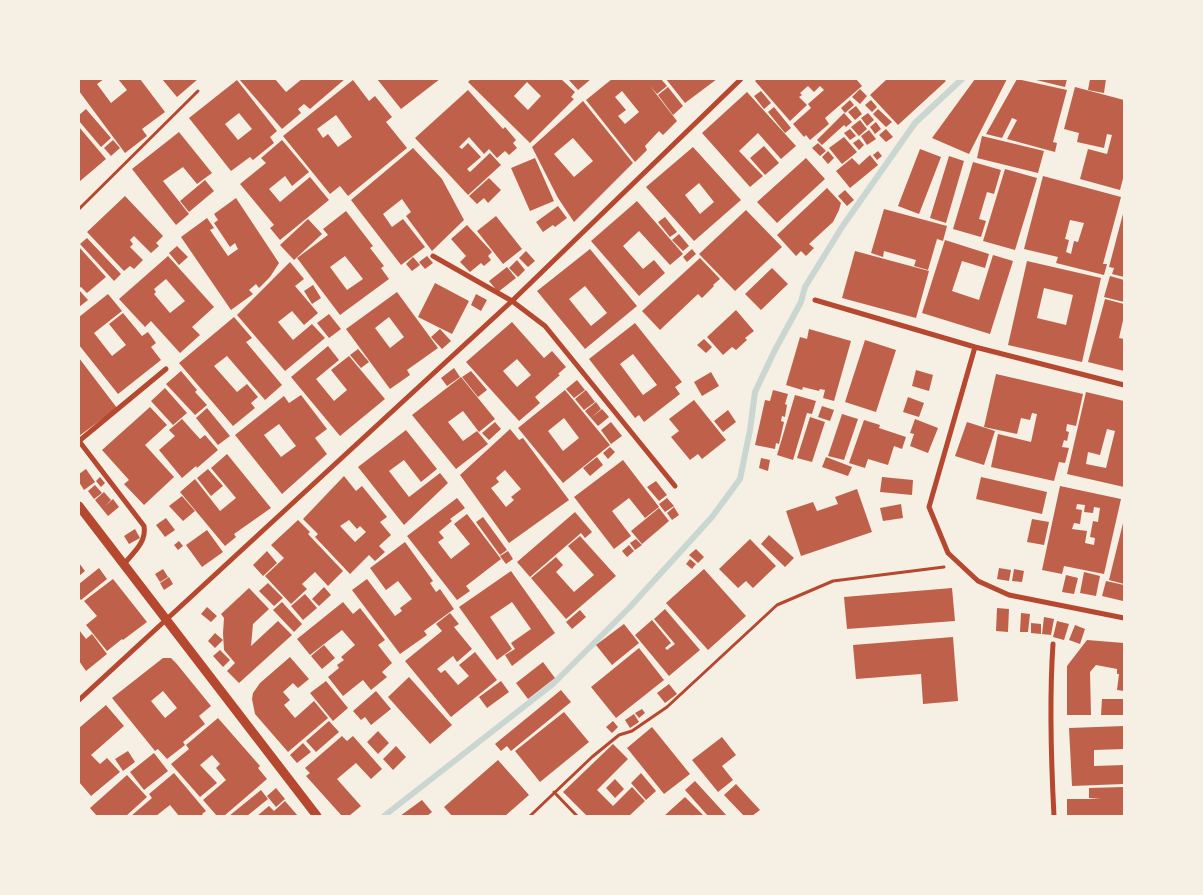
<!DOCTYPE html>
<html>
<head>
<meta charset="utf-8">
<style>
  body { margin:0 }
  #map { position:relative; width:1203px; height:895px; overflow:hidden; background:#f6efe4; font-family:"Space Grotesk",sans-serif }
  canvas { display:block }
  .frame { position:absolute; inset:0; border:80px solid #f6efe4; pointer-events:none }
</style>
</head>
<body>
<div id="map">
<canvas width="1203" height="895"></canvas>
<div class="frame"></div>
</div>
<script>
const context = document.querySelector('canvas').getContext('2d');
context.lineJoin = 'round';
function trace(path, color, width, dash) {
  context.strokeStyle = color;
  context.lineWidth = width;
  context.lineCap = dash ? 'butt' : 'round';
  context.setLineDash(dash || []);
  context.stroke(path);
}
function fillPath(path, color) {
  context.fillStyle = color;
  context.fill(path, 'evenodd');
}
const stream = new Path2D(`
  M 384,816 L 553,684 L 630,607 L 712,517 L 740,479 L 750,430 L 755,392 L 775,350 L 801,302 L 805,287 L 842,227 L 915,123 L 962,79`);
const building = new Path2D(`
  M 80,79 L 104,79 L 97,84 L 111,103 L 127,90 L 118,79 L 140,79 L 165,112 L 142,129 L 147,136 L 125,153 L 79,91 L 79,80 Z
  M 162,79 L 198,79 L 177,97 Z
  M 239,79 L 275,79 L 286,92 L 302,79 L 345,79 L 310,109 L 304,104 L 298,109 L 301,113 L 282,129 Z
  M 377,79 L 440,79 L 401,109 Z
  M 471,79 L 561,79 L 575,92 L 571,97 L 574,99 L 530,143 L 468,82 ZM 527,82 L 541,96 L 528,110 L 514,96 Z
  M 568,79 L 591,79 L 578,90 Z
  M 612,79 L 661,79 L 667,86 L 657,94 L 650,86 L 677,121 L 663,135 L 659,131 L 645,146 L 647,150 L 635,162 L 586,100 ZM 622,91 L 639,112 L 625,124 L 618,116 L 626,110 L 615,97 Z
  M 666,79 L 685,79 L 686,80 L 688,79 L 717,79 L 685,103 Z
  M 757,79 L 856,79 L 862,86 L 825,118 L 829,124 L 810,140 L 806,135 L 804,137 L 793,124 L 811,108 L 808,104 L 824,90 L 820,86 L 814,92 L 808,86 L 800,93 L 802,95 L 799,97 L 807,105 L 790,121 L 755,81 Z
  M 887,79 L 943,79 L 946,81 L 898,125 L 870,95 Z
  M 975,79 L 1007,79 L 969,154 L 932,138 Z
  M 1017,79 L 1067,90 L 1053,142 L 1057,143 L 1055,152 L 1007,139 L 1017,120 L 1012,118 L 1002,138 L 986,134 Z
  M 1032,79 L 1067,79 L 1065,87 Z
  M 1090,79 L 1106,79 L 1104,93 L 1088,90 Z
  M 237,80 L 277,131 L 270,137 L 274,143 L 253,160 L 250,157 L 231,171 L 189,118 ZM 239,113 L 252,129 L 238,140 L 225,124 Z
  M 353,80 L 369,101 L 375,96 L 392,117 L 386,122 L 407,148 L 348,196 L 340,186 L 330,194 L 283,136 ZM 336,115 L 352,137 L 338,147 L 328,134 L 323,138 L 317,129 Z
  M 668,87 L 683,106 L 673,115 L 658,95 Z
  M 1075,87 L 1124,100 L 1124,175 L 1120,190 L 1080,179 L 1088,149 L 1107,154 L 1112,135 L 1107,134 L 1104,148 L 1077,142 L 1079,133 L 1064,129 Z
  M 860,89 L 867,96 L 860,104 L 852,97 Z
  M 468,90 L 503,129 L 505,127 L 516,140 L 513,143 L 517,148 L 509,155 L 505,151 L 497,158 L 489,149 L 484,154 L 469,137 L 459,147 L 462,149 L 468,143 L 481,157 L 467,169 L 470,172 L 490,153 L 501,165 L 468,195 L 415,138 Z
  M 761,91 L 771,103 L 764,109 L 754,96 Z
  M 747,92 L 796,146 L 781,159 L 758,133 L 739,151 L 763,176 L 750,187 L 702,133 Z
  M 850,100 L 854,105 L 845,113 L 841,108 Z
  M 871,100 L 877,107 L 872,112 L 865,105 Z
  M 583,101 L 633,163 L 574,222 L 558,198 L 532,147 ZM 573,138 L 593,161 L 574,177 L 554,154 Z
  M 856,106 L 862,114 L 855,120 L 848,112 Z
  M 774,107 L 791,128 L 785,133 L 768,112 Z
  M 86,109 L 111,138 L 101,147 L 79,121 L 79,115 Z
  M 878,109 L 892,122 L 886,127 L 873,114 Z
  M 844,113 L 852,122 L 846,127 L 844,125 L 822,145 L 817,140 Z
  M 868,113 L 874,120 L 867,126 L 861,118 Z
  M 860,120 L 867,129 L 859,136 L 851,127 Z
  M 876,122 L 881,129 L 875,134 L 870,127 Z
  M 79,127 L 106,159 L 79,182 Z
  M 850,129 L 856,136 L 850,140 L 844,133 Z
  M 886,129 L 893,137 L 886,142 L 879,135 Z
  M 869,130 L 876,139 L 867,145 L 861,136 Z
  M 179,132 L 212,173 L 197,184 L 183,167 L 163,181 L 189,214 L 176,225 L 132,169 Z
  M 982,136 L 1044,151 L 1038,173 L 977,158 Z
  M 844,137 L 857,152 L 842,164 L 829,148 Z
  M 859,139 L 864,145 L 859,150 L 853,143 Z
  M 113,140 L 120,148 L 111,156 L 104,148 Z
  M 282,140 L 309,172 L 292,186 L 285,176 L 269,189 L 280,202 L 310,177 L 329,200 L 280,240 L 270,228 L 274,225 L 240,184 L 266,163 L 261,158 Z
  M 818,143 L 826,151 L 820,156 L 812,148 Z
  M 764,146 L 779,163 L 765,175 L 750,158 Z
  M 693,147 L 741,200 L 694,241 L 646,187 ZM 699,183 L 714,202 L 700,214 L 685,195 Z
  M 413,148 L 442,179 L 464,220 L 432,251 L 406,216 L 411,212 L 402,199 L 383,214 L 392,227 L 403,219 L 425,247 L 401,265 L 351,200 Z
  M 920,149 L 941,157 L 919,214 L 898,206 Z
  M 828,151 L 834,158 L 828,164 L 822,157 Z
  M 878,151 L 882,156 L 877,160 L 873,155 Z
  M 870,155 L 878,165 L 850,188 L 836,171 L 852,158 L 859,165 Z
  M 949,156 L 964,161 L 946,223 L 930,218 Z
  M 535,158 L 554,201 L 530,211 L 511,168 Z
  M 806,158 L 825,179 L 777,223 L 757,202 Z
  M 973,162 L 1001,170 L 994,194 L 987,192 L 979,219 L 986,221 L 981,237 L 953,229 Z
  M 1005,169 L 1037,178 L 1015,250 L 983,241 Z
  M 1043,176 L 1121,197 L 1103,264 L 1107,264 L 1104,275 L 1056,263 L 1058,257 L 1024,249 ZM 1070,220 L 1084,223 L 1078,242 L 1074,241 L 1071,254 L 1066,252 L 1069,240 L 1065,239 Z
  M 489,178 L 501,190 L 488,203 L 484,198 L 477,204 L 469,196 Z
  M 205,180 L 214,191 L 189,212 L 180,201 Z
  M 827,188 L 841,203 L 839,210 L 833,222 L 809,244 L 814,248 L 806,256 L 801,251 L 796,256 L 777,235 Z
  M 845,190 L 854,200 L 847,206 L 838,196 Z
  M 125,196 L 163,236 L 156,243 L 159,246 L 151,253 L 134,236 L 130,240 L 133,244 L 130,247 L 143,260 L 134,269 L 130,266 L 124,271 L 87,232 Z
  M 236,198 L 279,263 L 270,277 L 259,288 L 256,284 L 249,290 L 253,294 L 231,310 L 181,237 L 207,218 L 214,228 L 210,230 L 228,256 L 238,249 L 235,243 L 230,247 L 214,223 L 218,220 L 214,214 Z
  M 637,201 L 683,254 L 670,265 L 639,231 L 623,246 L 643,269 L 654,260 L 665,273 L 639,296 L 591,241 Z
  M 558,206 L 567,218 L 555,227 L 553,225 L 543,232 L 536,222 Z
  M 884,209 L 947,226 L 943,241 L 937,239 L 928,270 L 914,266 L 916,260 L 884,251 L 883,257 L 871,253 Z
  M 746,210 L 782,247 L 735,291 L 699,254 Z
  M 1124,210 L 1124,277 L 1112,274 L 1114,268 L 1109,267 Z
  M 346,211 L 373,246 L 370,248 L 384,266 L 381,268 L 389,279 L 340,315 L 297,258 L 328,235 L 323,229 ZM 345,256 L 363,279 L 347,290 L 330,267 Z
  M 496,216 L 522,249 L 503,264 L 477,231 Z
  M 665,217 L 677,232 L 670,237 L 658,222 Z
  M 308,219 L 322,234 L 294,260 L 280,245 Z
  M 467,225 L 492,252 L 488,256 L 491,260 L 484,266 L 481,263 L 470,272 L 460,262 L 466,256 L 451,239 Z
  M 679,234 L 689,246 L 683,251 L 672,240 Z
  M 87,238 L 121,274 L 114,281 L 80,244 Z
  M 945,240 L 989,254 L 985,268 L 962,261 L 952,291 L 979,300 L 993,255 L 1013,261 L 990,334 L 922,313 Z
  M 177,246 L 188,257 L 179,265 L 169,253 Z
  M 79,247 L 106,277 L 87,293 L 81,287 L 79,288 Z
  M 590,249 L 637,306 L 585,349 L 537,291 ZM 585,286 L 607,313 L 591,326 L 569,299 Z
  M 692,249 L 696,254 L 687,262 L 683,257 Z
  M 526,251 L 535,261 L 528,267 L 519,258 Z
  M 855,251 L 929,271 L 916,318 L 842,298 Z
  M 168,256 L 214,307 L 192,327 L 200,335 L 180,353 L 151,321 L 145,327 L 119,299 ZM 166,279 L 185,301 L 170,313 L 154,294 L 156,292 L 154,289 Z
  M 427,256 L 433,263 L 425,269 L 419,262 Z
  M 413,257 L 420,265 L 412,271 L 406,264 Z
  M 700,258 L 720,279 L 713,285 L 714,286 L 702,298 L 698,294 L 660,330 L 642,311 Z
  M 517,260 L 525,270 L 518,277 L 509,268 Z
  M 1027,261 L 1101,278 L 1082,362 L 1008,345 ZM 1044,288 L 1073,295 L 1066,325 L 1037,318 Z
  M 290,262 L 304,279 L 295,286 L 318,313 L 304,325 L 292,311 L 278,322 L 293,340 L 312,324 L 325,338 L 285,371 L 237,315 Z
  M 507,267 L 516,278 L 498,292 L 489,281 Z
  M 772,268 L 788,284 L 761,310 L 745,294 Z
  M 1110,276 L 1124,280 L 1124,302 L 1104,297 Z
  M 435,283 L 469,301 L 452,334 L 418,317 Z
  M 313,285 L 321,298 L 312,304 L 304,291 Z
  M 79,290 L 88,300 L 79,307 Z
  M 397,292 L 438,348 L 407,370 L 410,375 L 390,389 L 346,329 ZM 389,317 L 404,337 L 390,348 L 375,328 Z
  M 108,294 L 122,311 L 94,333 L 112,356 L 126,345 L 109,324 L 123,313 L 142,336 L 148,332 L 156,343 L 151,347 L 161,360 L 118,394 L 79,345 L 79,317 Z
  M 476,294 L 487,300 L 481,311 L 471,305 Z
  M 1105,299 L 1124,304 L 1124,316 L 1119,338 L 1124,339 L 1124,371 L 1088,362 Z
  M 736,310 L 754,331 L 745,338 L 747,340 L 736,350 L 732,347 L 723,355 L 707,337 Z
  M 329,314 L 341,329 L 329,338 L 317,323 Z
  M 234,317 L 252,338 L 246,342 L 282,385 L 265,400 L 227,356 L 214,366 L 237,392 L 247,384 L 258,397 L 251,403 L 255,408 L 233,426 L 179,363 Z
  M 512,322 L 544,358 L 552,351 L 566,367 L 558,374 L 560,375 L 535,397 L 540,403 L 519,421 L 466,362 ZM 517,359 L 531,375 L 517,387 L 503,371 Z
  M 635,323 L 682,382 L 675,387 L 680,394 L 644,422 L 639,415 L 635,418 L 589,359 ZM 633,354 L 657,385 L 643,395 L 620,364 Z
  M 440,329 L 451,341 L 442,349 L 431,337 Z
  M 809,329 L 851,341 L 834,401 L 823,398 L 825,390 L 820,389 L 819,391 L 803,387 L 802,390 L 786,385 L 800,337 L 807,339 Z
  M 704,339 L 712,347 L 706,353 L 697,345 Z
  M 865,340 L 896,350 L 876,412 L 845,402 Z
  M 328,346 L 339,360 L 316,379 L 334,401 L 347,390 L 331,370 L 349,356 L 385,399 L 340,436 L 291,377 Z
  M 358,349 L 369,362 L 361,368 L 350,355 Z
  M 79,358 L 117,408 L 79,436 Z
  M 454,368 L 460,377 L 447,386 L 441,378 Z
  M 916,370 L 933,375 L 929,391 L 912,386 Z
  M 181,371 L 197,390 L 195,392 L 207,405 L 195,415 L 166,384 Z
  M 471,371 L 487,390 L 478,397 L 462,377 Z
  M 711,372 L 719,386 L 702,396 L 694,382 Z
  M 996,374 L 1083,394 L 1076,426 L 1067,424 L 1066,431 L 1069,432 L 1067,441 L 1064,440 L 1062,447 L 1069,448 L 1065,463 L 1059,462 L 1054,481 L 991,467 L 998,434 L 1031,442 L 1037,414 L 1032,413 L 1030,420 L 1021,418 L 1017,434 L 984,427 Z
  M 461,377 L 495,419 L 479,432 L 463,411 L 448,422 L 463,441 L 477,431 L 488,444 L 456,469 L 412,415 Z
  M 577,380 L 585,390 L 574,398 L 566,389 Z
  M 165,388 L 187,413 L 173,425 L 151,401 Z
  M 565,390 L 610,445 L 563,483 L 518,428 ZM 564,418 L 579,438 L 563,451 L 548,431 Z
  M 586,390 L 595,402 L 584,410 L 575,399 Z
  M 773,390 L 788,394 L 785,404 L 787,405 L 785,417 L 782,416 L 781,421 L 784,422 L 779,444 L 776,443 L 775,449 L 755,445 L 765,400 L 770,401 Z
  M 1086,392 L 1124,401 L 1124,487 L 1067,474 ZM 1107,429 L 1115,431 L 1106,468 L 1086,464 L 1088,452 L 1100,455 Z
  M 301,395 L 327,429 L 315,438 L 327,454 L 282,494 L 235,435 L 284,396 L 289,403 ZM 279,424 L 296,446 L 281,457 L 264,435 Z
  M 795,395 L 816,401 L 812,414 L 807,413 L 793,460 L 777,455 Z
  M 908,397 L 924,403 L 919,417 L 903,412 Z
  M 694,400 L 726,440 L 702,459 L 698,454 L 690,460 L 671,437 L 679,431 L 669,419 Z
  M 596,402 L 601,409 L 591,418 L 585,411 Z
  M 822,406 L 834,410 L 830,421 L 818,417 Z
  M 150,407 L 167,425 L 145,445 L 174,477 L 144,505 L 124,484 L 129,480 L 102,450 Z
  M 207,408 L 230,436 L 218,445 L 196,418 Z
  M 602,409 L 609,417 L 598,426 L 591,418 Z
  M 728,410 L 736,422 L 723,432 L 714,421 Z
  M 842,414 L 858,419 L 844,460 L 828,456 Z
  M 810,417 L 825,422 L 812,462 L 797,458 Z
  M 182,419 L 200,439 L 205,435 L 218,450 L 197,468 L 196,466 L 182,478 L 159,450 L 175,436 L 169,430 Z
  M 915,419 L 938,428 L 928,453 L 910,446 L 914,434 L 910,433 Z
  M 864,420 L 880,425 L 879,428 L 906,437 L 902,449 L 894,446 L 888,465 L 868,459 L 865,468 L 849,463 Z
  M 495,422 L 501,429 L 489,440 L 482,433 Z
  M 611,422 L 622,436 L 611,444 L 601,430 Z
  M 967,422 L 995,431 L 984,465 L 955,456 Z
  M 510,429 L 519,440 L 523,438 L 569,500 L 509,543 L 460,475 ZM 505,470 L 521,489 L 511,497 L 514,500 L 506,507 L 491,488 L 499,482 L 496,478 Z
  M 406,430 L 437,469 L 421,482 L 404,460 L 389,471 L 409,497 L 440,473 L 448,483 L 404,525 L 358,467 Z
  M 610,447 L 615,452 L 608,459 L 603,453 Z
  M 227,454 L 271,508 L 234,534 L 236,537 L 225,546 L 180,492 L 195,479 L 220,511 L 236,498 L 211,468 Z
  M 597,457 L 603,465 L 590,476 L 583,468 Z
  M 826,457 L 852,467 L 848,476 L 822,467 Z
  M 761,458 L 770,460 L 768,471 L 759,468 Z
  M 623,460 L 659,507 L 645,518 L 629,498 L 612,511 L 631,536 L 614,549 L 574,497 Z
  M 86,469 L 95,482 L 84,490 L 79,482 L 79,474 Z
  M 208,469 L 223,486 L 211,496 L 197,478 Z
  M 344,476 L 356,491 L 362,486 L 387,517 L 380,522 L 391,535 L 379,546 L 385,552 L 375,561 L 369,555 L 350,574 L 315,537 L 318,534 L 303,519 ZM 349,520 L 357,529 L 360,526 L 366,532 L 355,542 L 340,526 Z
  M 100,477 L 105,483 L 101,487 L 96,481 Z
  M 882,477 L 913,480 L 912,495 L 880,492 Z
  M 981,477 L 1047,492 L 1042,514 L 976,499 Z
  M 656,481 L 667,495 L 659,501 L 647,487 Z
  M 95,485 L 102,493 L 94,499 L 88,491 Z
  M 1060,486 L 1121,499 L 1104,574 L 1064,566 L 1062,574 L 1042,570 ZM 1077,504 L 1085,505 L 1084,512 L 1093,513 L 1094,507 L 1100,508 L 1098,522 L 1093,521 L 1090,537 L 1095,538 L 1094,545 L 1085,543 L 1087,531 L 1072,529 L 1074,523 L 1080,524 L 1082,510 L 1076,509 Z
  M 857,489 L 872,532 L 801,556 L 786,511 L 813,502 L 817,511 L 838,504 L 835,497 Z
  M 104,492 L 111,500 L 104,507 L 113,499 L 119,507 L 108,516 L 95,500 Z
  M 182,496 L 195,511 L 183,521 L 169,506 Z
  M 457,498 L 465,508 L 450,519 L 452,521 L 439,532 L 444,538 L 438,542 L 451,559 L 470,544 L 454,524 L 467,514 L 501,559 L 466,586 L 470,591 L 457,600 L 407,536 Z
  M 667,498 L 674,506 L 665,512 L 659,504 Z
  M 901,504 L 903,518 L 883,521 L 880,508 Z
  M 674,507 L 679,515 L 672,520 L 667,513 Z
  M 659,508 L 669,521 L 642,544 L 631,531 Z
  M 575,512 L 592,532 L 585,538 L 581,533 L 530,577 L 517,562 Z
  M 483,517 L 507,550 L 500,555 L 476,522 Z
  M 166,518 L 175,530 L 165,537 L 156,525 Z
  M 1032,519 L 1049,522 L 1044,545 L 1027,542 Z
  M 1124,519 L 1124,584 L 1109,580 Z
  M 298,520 L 310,532 L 308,534 L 343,571 L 328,586 L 315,572 L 302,584 L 307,589 L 291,604 L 265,576 L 284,558 L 271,545 Z
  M 135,529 L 140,538 L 129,544 L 124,536 Z
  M 207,530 L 223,552 L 202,567 L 186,545 Z
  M 769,535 L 794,558 L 785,567 L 761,544 Z
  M 580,536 L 616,576 L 566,619 L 531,578 L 556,557 L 563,565 L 556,572 L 574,592 L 594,575 L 568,546 Z
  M 636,539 L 642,545 L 635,550 L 630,543 Z
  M 750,539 L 776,566 L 753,588 L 746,581 L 738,588 L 719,569 Z
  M 179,541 L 183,546 L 178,550 L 174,545 Z
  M 405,542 L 433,581 L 430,583 L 436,592 L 440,589 L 454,609 L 424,631 L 427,635 L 400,654 L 352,590 L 367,579 L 395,616 L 402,611 L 400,608 L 412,599 L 398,581 L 386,590 L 370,568 Z
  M 629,545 L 634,551 L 627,557 L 622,551 Z
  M 696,549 L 704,557 L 698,563 L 689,555 Z
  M 267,551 L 277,563 L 263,576 L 253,565 Z
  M 508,551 L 513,559 L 506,564 L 500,556 Z
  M 690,559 L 696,564 L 692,569 L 686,564 Z
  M 79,563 L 85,571 L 79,576 Z
  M 99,568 L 107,579 L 81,600 L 79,598 L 79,584 Z
  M 999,568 L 1011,570 L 1009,581 L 997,579 Z
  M 163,569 L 168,577 L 160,582 L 155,574 Z
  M 704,569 L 746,616 L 708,650 L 666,603 Z
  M 1014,569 L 1024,571 L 1022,582 L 1012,581 Z
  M 511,571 L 555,633 L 512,666 L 505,655 L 515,649 L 511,643 L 531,629 L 512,602 L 490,617 L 512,649 L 497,660 L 459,607 Z
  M 1084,572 L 1100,576 L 1096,596 L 1080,593 Z
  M 1066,575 L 1078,578 L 1074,594 L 1062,592 Z
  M 169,577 L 173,584 L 164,590 L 160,583 Z
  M 113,579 L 147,622 L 123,640 L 122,639 L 107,651 L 86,625 L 97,616 L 84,601 Z
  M 1106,581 L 1124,585 L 1123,601 L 1102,596 Z
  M 268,583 L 283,598 L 274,606 L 259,591 Z
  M 324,587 L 331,595 L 319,606 L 312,599 Z
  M 249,588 L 269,609 L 253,624 L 251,646 L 278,621 L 292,635 L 239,683 L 227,671 L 235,663 L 224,650 L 223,633 L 224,618 L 221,614 Z
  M 952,588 L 955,621 L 847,629 L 844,597 Z
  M 305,594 L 317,608 L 303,620 L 291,606 Z
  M 282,602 L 302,624 L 294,632 L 273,610 Z
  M 343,602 L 353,614 L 360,608 L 385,640 L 378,645 L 392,663 L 382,672 L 387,677 L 371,690 L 363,680 L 343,696 L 328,677 L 339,668 L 337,665 L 344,660 L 341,657 L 355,645 L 342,630 L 310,655 L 297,639 Z
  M 207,607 L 217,616 L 211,622 L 201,614 Z
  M 997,608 L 1009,609 L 1008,632 L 996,631 Z
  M 665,609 L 700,650 L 669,676 L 635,635 L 652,620 L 671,643 L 665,648 L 667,650 L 675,644 L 654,619 Z
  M 580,610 L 586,617 L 572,629 L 566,622 Z
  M 450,613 L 459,624 L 454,627 L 472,649 L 457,662 L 453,656 L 437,669 L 441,673 L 445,670 L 458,685 L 469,676 L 459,665 L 475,652 L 497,680 L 451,717 L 405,661 L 442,631 L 436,624 Z
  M 1021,613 L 1030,614 L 1028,632 L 1020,632 Z
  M 1044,617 L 1054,619 L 1051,635 L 1042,634 Z
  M 1057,621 L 1069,624 L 1064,640 L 1053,637 Z
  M 1031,623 L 1041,624 L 1041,634 L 1031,633 Z
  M 624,624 L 639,643 L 612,665 L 596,645 Z
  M 1075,625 L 1085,629 L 1080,644 L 1069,640 Z
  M 79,630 L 86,639 L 92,634 L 107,654 L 86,671 L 79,661 Z
  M 215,633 L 223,640 L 215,648 L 208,641 Z
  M 953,637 L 958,701 L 923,704 L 921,674 L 856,679 L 853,645 Z
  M 1087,640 L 1124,643 L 1124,691 L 1117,690 L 1119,674 L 1117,674 L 1117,669 L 1096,665 L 1090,672 L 1091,715 L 1067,715 L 1067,666 Z
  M 324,645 L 335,658 L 322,669 L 311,656 Z
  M 639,648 L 664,680 L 616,718 L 591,687 Z
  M 220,650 L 230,660 L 223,667 L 213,656 Z
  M 290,657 L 309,679 L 298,688 L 293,683 L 283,692 L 290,700 L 284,705 L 295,718 L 314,701 L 328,718 L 288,752 L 255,714 L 252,699 L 253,693 L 260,683 Z
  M 163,658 L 171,658 L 176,663 L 211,706 L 199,716 L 205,724 L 183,742 L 185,745 L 167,759 L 158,749 L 155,751 L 112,698 ZM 163,691 L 177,708 L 165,718 L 151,701 Z
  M 543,662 L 555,678 L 528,699 L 516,683 Z
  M 409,677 L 452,725 L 430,744 L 388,697 Z
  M 326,681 L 348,708 L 333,721 L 310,693 Z
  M 501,681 L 509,692 L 487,708 L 479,697 Z
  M 669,684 L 677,694 L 665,703 L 657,693 Z
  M 561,690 L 571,702 L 511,751 L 507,746 L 501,751 L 495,744 Z
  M 376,691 L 391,709 L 371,725 L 365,717 L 361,720 L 353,711 Z
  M 1102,699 L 1124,699 L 1124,715 L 1101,715 Z
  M 106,705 L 124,726 L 91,755 L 100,764 L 107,758 L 120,772 L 91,796 L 79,782 L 79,728 Z
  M 642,709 L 645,713 L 639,718 L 635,713 Z
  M 564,712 L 589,742 L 540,782 L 515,751 Z
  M 634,714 L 639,722 L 630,728 L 625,720 Z
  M 218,718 L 260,766 L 258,768 L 267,779 L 224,816 L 217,816 L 203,800 L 226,780 L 216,768 L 220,764 L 212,755 L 200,765 L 217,783 L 200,797 L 171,764 L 189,749 L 186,745 Z
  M 329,721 L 339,732 L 316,752 L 306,741 Z
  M 613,721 L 618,727 L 612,733 L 606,727 Z
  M 1124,726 L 1124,749 L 1094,750 L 1094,766 L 1124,765 L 1124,784 L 1072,786 L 1069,728 Z
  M 652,727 L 690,774 L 664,794 L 627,748 Z
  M 378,731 L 389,743 L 378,754 L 367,742 Z
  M 342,736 L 347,741 L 353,736 L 382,769 L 371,779 L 356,763 L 337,779 L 361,806 L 349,816 L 342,816 L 306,776 L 310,773 L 305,768 Z
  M 722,737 L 736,755 L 722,766 L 733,780 L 718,792 L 692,760 Z
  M 303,743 L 311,752 L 297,763 L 290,755 Z
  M 613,744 L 628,759 L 597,790 L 613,806 L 632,787 L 645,801 L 629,816 L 587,816 L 563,792 Z
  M 396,746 L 406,757 L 393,770 L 383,759 Z
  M 128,751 L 135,762 L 123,771 L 115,759 Z
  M 154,753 L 168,771 L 144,790 L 130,772 Z
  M 498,760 L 529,795 L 505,816 L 452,816 L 444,807 Z
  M 174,773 L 206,811 L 202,814 L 204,816 L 179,816 L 170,805 L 156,816 L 131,816 L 152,798 L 149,794 Z
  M 641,773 L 656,791 L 646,800 L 631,783 Z
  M 127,775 L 147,797 L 126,816 L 97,816 L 90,808 Z
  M 615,779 L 624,789 L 615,798 L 606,788 Z
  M 695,781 L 727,816 L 708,816 L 685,790 Z
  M 736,784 L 760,810 L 752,816 L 744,816 L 724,795 Z
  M 1124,787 L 1124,816 L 1067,816 L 1067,799 L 1101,799 L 1089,798 L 1089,788 Z
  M 276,788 L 285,799 L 276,807 L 267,796 Z
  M 261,790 L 268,799 L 247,816 L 229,816 Z
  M 685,797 L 704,816 L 664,816 Z
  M 422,800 L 432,812 L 427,816 L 400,816 Z
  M 285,801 L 298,816 L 257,816 L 269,806 L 274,811 Z`);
const path = new Path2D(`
  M 79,209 L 198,91
  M 554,792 L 577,816
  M 530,816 L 592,757 L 619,735 L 632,731 L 667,707 L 777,605 L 833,581 L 944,567`);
const minor = new Path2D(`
  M 433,256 L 512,301 L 545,326 L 675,486
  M 815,300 L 975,347 L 1124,385
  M 975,347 L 929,507 L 948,553 L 978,581 L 1009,595 L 1124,618
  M 79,441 L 144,526 C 147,542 133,553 124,564
  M 79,441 L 166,369
  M 1053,644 C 1049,702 1051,759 1054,816
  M 79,700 L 512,301 L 741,79`);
const tertiary = new Path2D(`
  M 79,506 L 317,816`);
trace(stream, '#c9d6d2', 6);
fillPath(building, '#bf614a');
trace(path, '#b5482f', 3);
trace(minor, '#b5482f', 5);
trace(tertiary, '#b5482f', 9);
</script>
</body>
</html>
